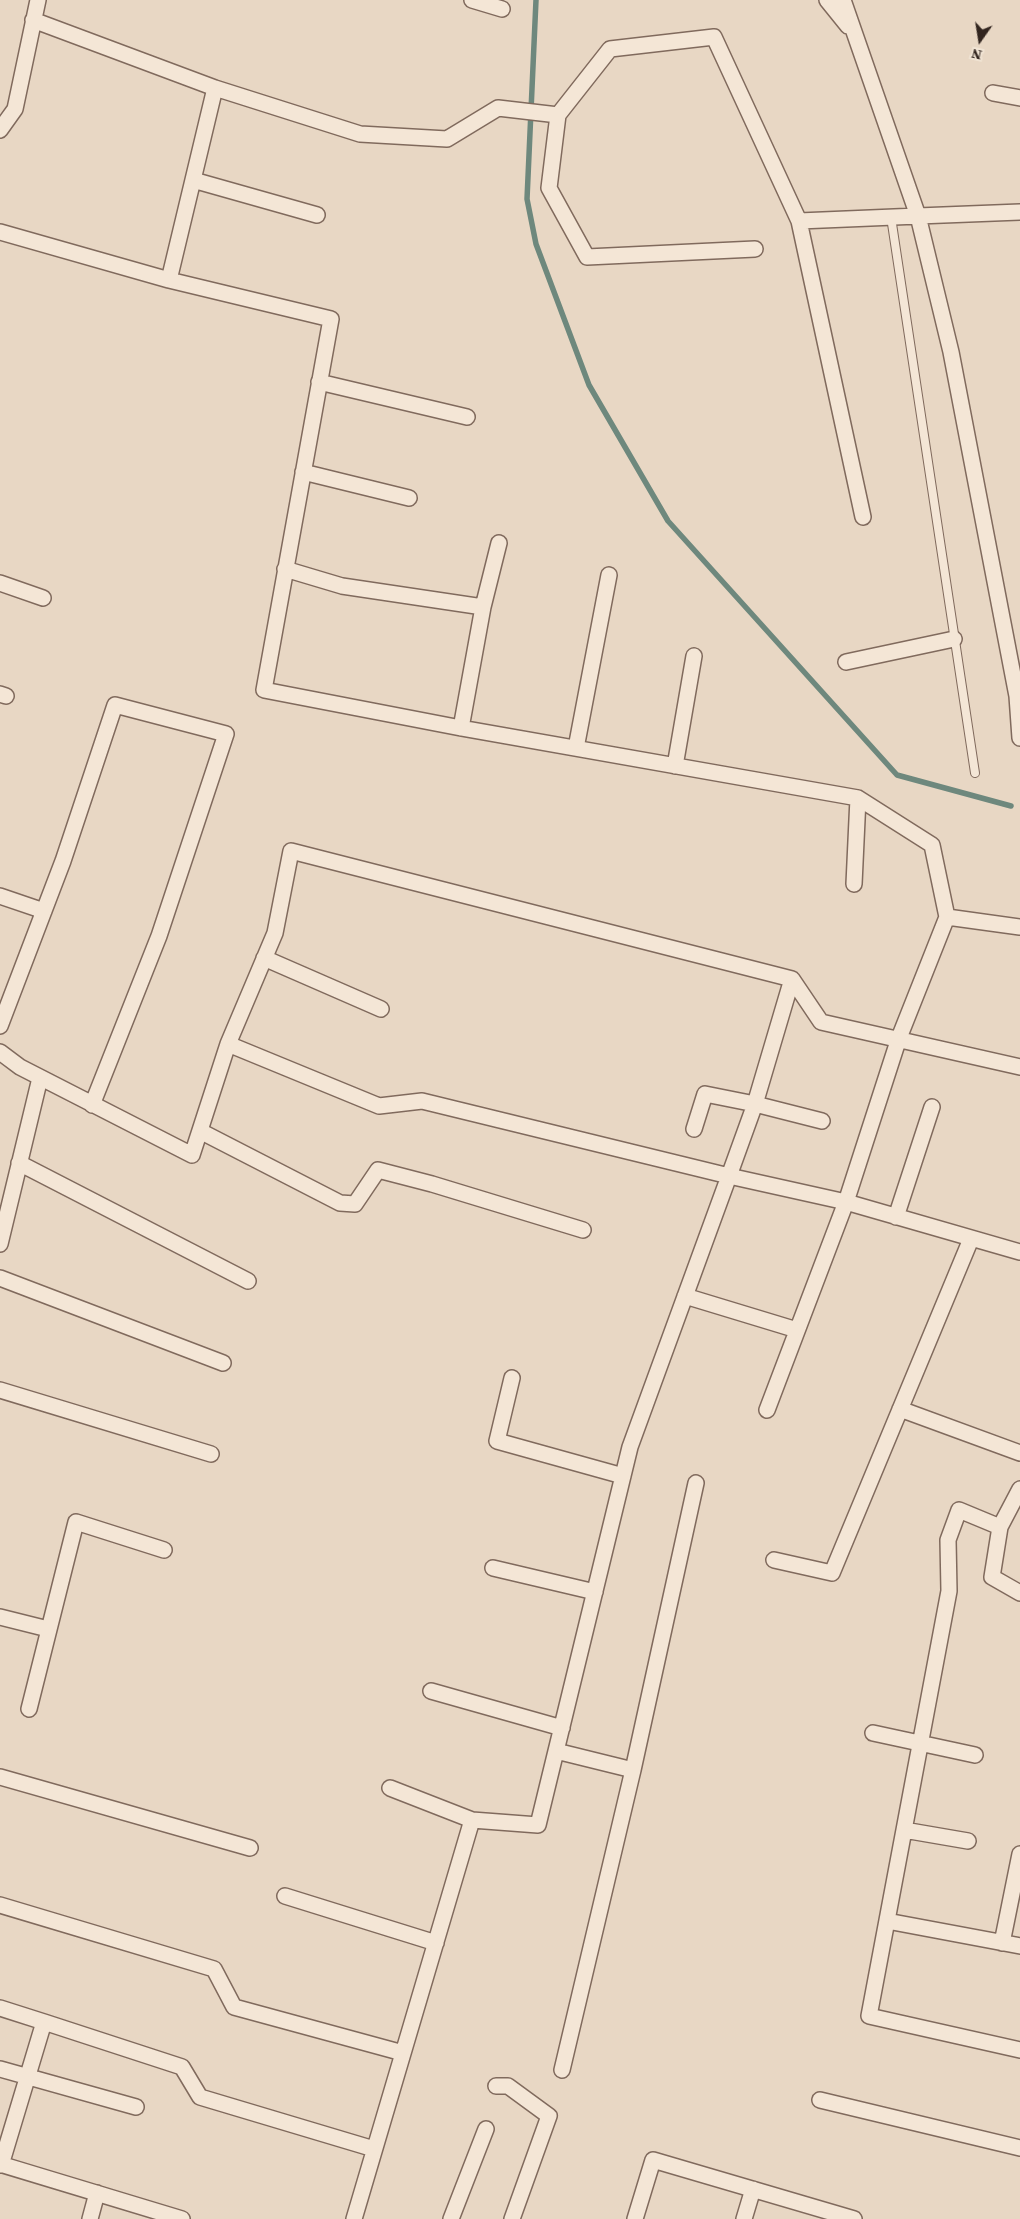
<!DOCTYPE html>
<html>
<head>
<meta charset="utf-8">
<style>
  body { margin:0 }
  #map { position:relative; width:1020px; height:2219px; overflow:hidden; background:#e8d7c4; font-family:"Source Serif 4",serif }
  canvas { display:block }
  .north { position:absolute; left:955px; top:15px; width:50px; height:50px; -webkit-text-stroke:4px #f0e3d3; paint-order:stroke; rotate:193deg; font-size:14px; font-weight:700; line-height:20px; text-align:center; color:#32251f }
  .north::after { content:''; display:block; margin:auto; width:18px; height:22px; background:#32251f; clip-path:polygon(50% 0,100% 100%,50% 72%,0 100%) }
</style>
</head>
<body>
<div id="map">
<canvas width="1020" height="2219"></canvas>
<div class="north">N</div>
</div>
<script>
const context = document.querySelector('canvas').getContext('2d');
context.lineJoin = 'round';
function trace(path, color, width, dash) {
  context.strokeStyle = color;
  context.lineWidth = width;
  context.lineCap = dash ? 'butt' : 'round';
  context.setLineDash(dash || []);
  context.stroke(path);
}
const stream = new Path2D(`
  M 536,0 L 527,199 L 536,244 L 589,385 L 668,521 L 897,775 L 1011,806`);
const service = new Path2D(`
  M 891,217 L 975,773`);
const minor = new Path2D(`
  M 472,0 L 502,9
  M 827,0 L 848,26
  M 33,20 L 215,88 L 360,134 L 447,139 L 498,108 L 558,115
  M 993,93 L 1020,98
  M 0,130 L 15,109 L 38,0
  M 193,180 L 317,215
  M 1020,212 L 918,216 L 951,352 L 1017,696 L 1020,738
  M 799,221 L 918,216 L 843,0
  M 0,232 L 169,280 L 331,319 L 264,690 L 461,728 L 858,798 L 932,845 L 947,917
  M 755,249 L 587,257 L 549,188 L 558,115 L 610,49 L 714,37 L 799,221 L 863,517
  M 169,280 L 215,88
  M 319,382 L 467,417
  M 303,472 L 409,498
  M 285,569 L 342,586 L 483,607
  M 0,583 L 43,598
  M 846,662 L 954,639
  M 0,694 L 6,696
  M 461,728 L 483,607 L 499,543
  M 576,748 L 609,575
  M 675,766 L 694,656
  M 854,884 L 858,798
  M 0,896 L 44,911
  M 264,958 L 381,1009
  M 792,979 L 821,1022 L 1020,1067
  M 0,1026 L 63,861 L 115,705 L 226,734 L 159,936 L 92,1105
  M 228,1044 L 275,933 L 291,851 L 792,979 L 755,1104 L 705,1094 L 694,1129
  M 0,1052 L 20,1067 L 192,1155 L 228,1044 L 379,1106 L 422,1101 L 729,1176 L 755,1104 L 822,1121
  M 200,1131 L 340,1203 L 355,1204 L 378,1170 L 432,1184 L 583,1230
  M 19,1163 L 248,1281
  M 896,1217 L 932,1107
  M 0,1244 L 40,1078
  M 0,1278 L 223,1363
  M 685,1296 L 797,1330
  M 512,1378 L 497,1441 L 623,1476
  M 0,1390 L 211,1454
  M 900,1409 L 1020,1453
  M 767,1410 L 846,1202 L 1020,1252
  M 1020,1489 L 1000,1527 L 959,1510 L 948,1540 L 949,1591 L 869,2016 L 1020,2050
  M 1000,1527 L 992,1577 L 1020,1593
  M 774,1560 L 832,1573 L 971,1239
  M 493,1568 L 595,1592
  M 0,1617 L 48,1629
  M 431,1691 L 562,1728
  M 29,1709 L 76,1522 L 164,1550
  M 873,1733 L 975,1755
  M 556,1751 L 633,1770 L 696,1483
  M 0,1777 L 250,1848
  M 390,1788 L 472,1820
  M 904,1830 L 968,1841
  M 285,1896 L 436,1943
  M 0,1905 L 214,1969 L 234,2007 L 403,2053
  M 887,1921 L 1020,1946
  M 1002,1943 L 1020,1854
  M 0,2008 L 44,2022
  M 0,2069 L 136,2107
  M 562,2070 L 633,1770
  M 496,2086 L 508,2086 L 549,2116 L 512,2219
  M 820,2100 L 1020,2148
  M 0,2164 L 182,2219
  M 1,2165 L 44,2022 L 182,2067 L 200,2097 L 374,2149
  M 90,2219 L 97,2193
  M 354,2219 L 472,1820 L 538,1825 L 630,1447 L 729,1176 L 846,1202 L 899,1038 L 947,917 L 1020,927
  M 451,2219 L 486,2129
  M 635,2219 L 653,2160 L 854,2219
  M 744,2219 L 753,2189`);
trace(stream, '#6e887d', 5.5);
trace(service, '#806a5d', 10);
trace(minor, '#806a5d', 18);
trace(service, '#f4e6d6', 8);
trace(minor, '#f4e6d6', 15);
</script>
</body>
</html>
